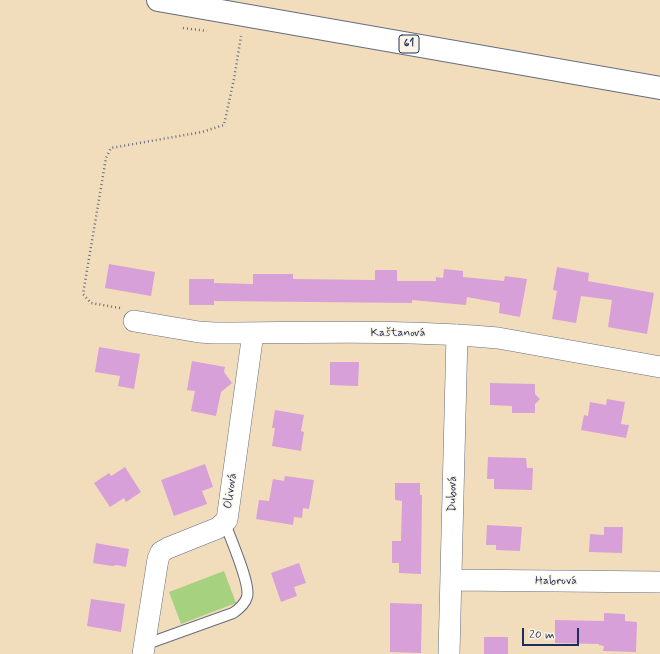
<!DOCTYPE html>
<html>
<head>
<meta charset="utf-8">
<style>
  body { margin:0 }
  #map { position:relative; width:660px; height:654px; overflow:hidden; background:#f1ddbc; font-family:Mynerve,sans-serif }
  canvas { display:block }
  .scale { position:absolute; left:522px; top:628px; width:57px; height:18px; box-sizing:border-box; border:2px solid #1b2f5e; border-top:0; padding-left:5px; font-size:12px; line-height:14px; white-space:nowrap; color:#1b2f5e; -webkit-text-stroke:3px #fcf5e5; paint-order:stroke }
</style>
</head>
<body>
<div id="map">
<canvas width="660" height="654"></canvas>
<div class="scale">20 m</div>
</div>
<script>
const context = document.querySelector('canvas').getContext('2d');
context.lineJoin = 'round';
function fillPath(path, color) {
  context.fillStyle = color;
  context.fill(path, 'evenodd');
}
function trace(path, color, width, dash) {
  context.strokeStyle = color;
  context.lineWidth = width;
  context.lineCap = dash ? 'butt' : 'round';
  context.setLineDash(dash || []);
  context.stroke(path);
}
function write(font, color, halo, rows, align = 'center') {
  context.font = font + ' Mynerve,sans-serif';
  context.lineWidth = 3;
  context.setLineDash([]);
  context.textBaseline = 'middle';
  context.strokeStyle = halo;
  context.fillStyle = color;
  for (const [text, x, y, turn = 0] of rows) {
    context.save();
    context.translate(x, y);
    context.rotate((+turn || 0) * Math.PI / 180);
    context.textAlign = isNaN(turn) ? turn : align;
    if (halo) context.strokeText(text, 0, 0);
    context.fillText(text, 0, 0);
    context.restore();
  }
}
const green = new Path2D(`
  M 224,571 L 236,603 L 181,624 L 169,592 Z`);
const building = new Path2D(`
  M 109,264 L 155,272 L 151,296 L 105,288 Z
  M 557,267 L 589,273 L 588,281 L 654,293 L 647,334 L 608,327 L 612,300 L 581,296 L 576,323 L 552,319 L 557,291 L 553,290 Z
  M 444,269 L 463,271 L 463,277 L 504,281 L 505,276 L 527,279 L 520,317 L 499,313 L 500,303 L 467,297 L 466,305 L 412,300 L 412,303 L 214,301 L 214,305 L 189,305 L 189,279 L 214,279 L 214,283 L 253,284 L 253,274 L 293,274 L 293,279 L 375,280 L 375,270 L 397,270 L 397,281 L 436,281 L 436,277 L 443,278 Z
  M 99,347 L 140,354 L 134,389 L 118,386 L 120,376 L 95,372 Z
  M 192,361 L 225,367 L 224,372 L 232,383 L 221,392 L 216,416 L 191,411 L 195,391 L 187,390 Z
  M 330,362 L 359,362 L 358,386 L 330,385 Z
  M 490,383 L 535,384 L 535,394 L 540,399 L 535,404 L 535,413 L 512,413 L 512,406 L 490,405 Z
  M 607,399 L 625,402 L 621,424 L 629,425 L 626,438 L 581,430 L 584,415 L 588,416 L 590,402 L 606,405 Z
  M 275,410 L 304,415 L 301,431 L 304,432 L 301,451 L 272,446 L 275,428 L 272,428 Z
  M 488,457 L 526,458 L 527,468 L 533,468 L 532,490 L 494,489 L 494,479 L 487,479 Z
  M 205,464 L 213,487 L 202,491 L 207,504 L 174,516 L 161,480 Z
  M 125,467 L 141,492 L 126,502 L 124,498 L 110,507 L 94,483 L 109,473 L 111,476 Z
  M 285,476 L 314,480 L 309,509 L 303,508 L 302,518 L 294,517 L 293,525 L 256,519 L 259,500 L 269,501 L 273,479 L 284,481 Z
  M 395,483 L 420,483 L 420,495 L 422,495 L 421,574 L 399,573 L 399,563 L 392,563 L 392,541 L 401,541 L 402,501 L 395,500 Z
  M 487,525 L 522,527 L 520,551 L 496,550 L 496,545 L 486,545 Z
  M 604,527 L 623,527 L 622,553 L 589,552 L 590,534 L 604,535 Z
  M 96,543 L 129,549 L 126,567 L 117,565 L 112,566 L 93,563 Z
  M 299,563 L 306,583 L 294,587 L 297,596 L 281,602 L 271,573 Z
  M 91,599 L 125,604 L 121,632 L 87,626 Z
  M 390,603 L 422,604 L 421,653 L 390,652 Z
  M 604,613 L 625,614 L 625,621 L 637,622 L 636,652 L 603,651 L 604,646 L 599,645 L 599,644 L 555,643 L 555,620 L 604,621 Z
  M 484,637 L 508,637 L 508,654 L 484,654 Z`);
const path = new Path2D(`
  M 183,28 L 207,31
  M 120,308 L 91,303 L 83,294 L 106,158 L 111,148 L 202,132 L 224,125 L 234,79 L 241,36`);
const lane = new Path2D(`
  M 144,645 L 233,613 C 239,609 245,604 247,597 C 251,584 230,538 225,523`);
const street = new Path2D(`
  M 134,321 L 199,332 L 214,333 C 309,333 404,329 498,338 L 660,367
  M 452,580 L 660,582
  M 143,654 L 158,559 L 161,552 L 168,548 L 218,528 L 227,520 L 253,333
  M 449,654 L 457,335`);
const primary = new Path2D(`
  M 158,0 L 660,88`);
const shields = [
  [409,44,20]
];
const shieldNames = [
  ["61",409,44]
];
const streetNames = [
  ["Kaštanová",398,333],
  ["Olivová",231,491,-82],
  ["Dubová",453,494,-89],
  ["Habrová",556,581]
];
fillPath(green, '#a6d27f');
fillPath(building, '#d7a0d8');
trace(lane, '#666c7f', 12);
trace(street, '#666c7f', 22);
trace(primary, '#666c7f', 24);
trace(path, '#666c7f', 2.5, [1, 3]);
trace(lane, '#fff', 10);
trace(street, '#fff', 21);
trace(primary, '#fff', 22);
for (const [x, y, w] of shields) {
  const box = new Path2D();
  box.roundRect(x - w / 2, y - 9, w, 18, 3);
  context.fillStyle = '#fcf5e5';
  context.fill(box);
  trace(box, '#1b2f5e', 1);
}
write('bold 11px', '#1b2f5e', null, shieldNames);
write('12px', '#1b2f5e', '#fcf5e5', streetNames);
</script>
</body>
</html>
